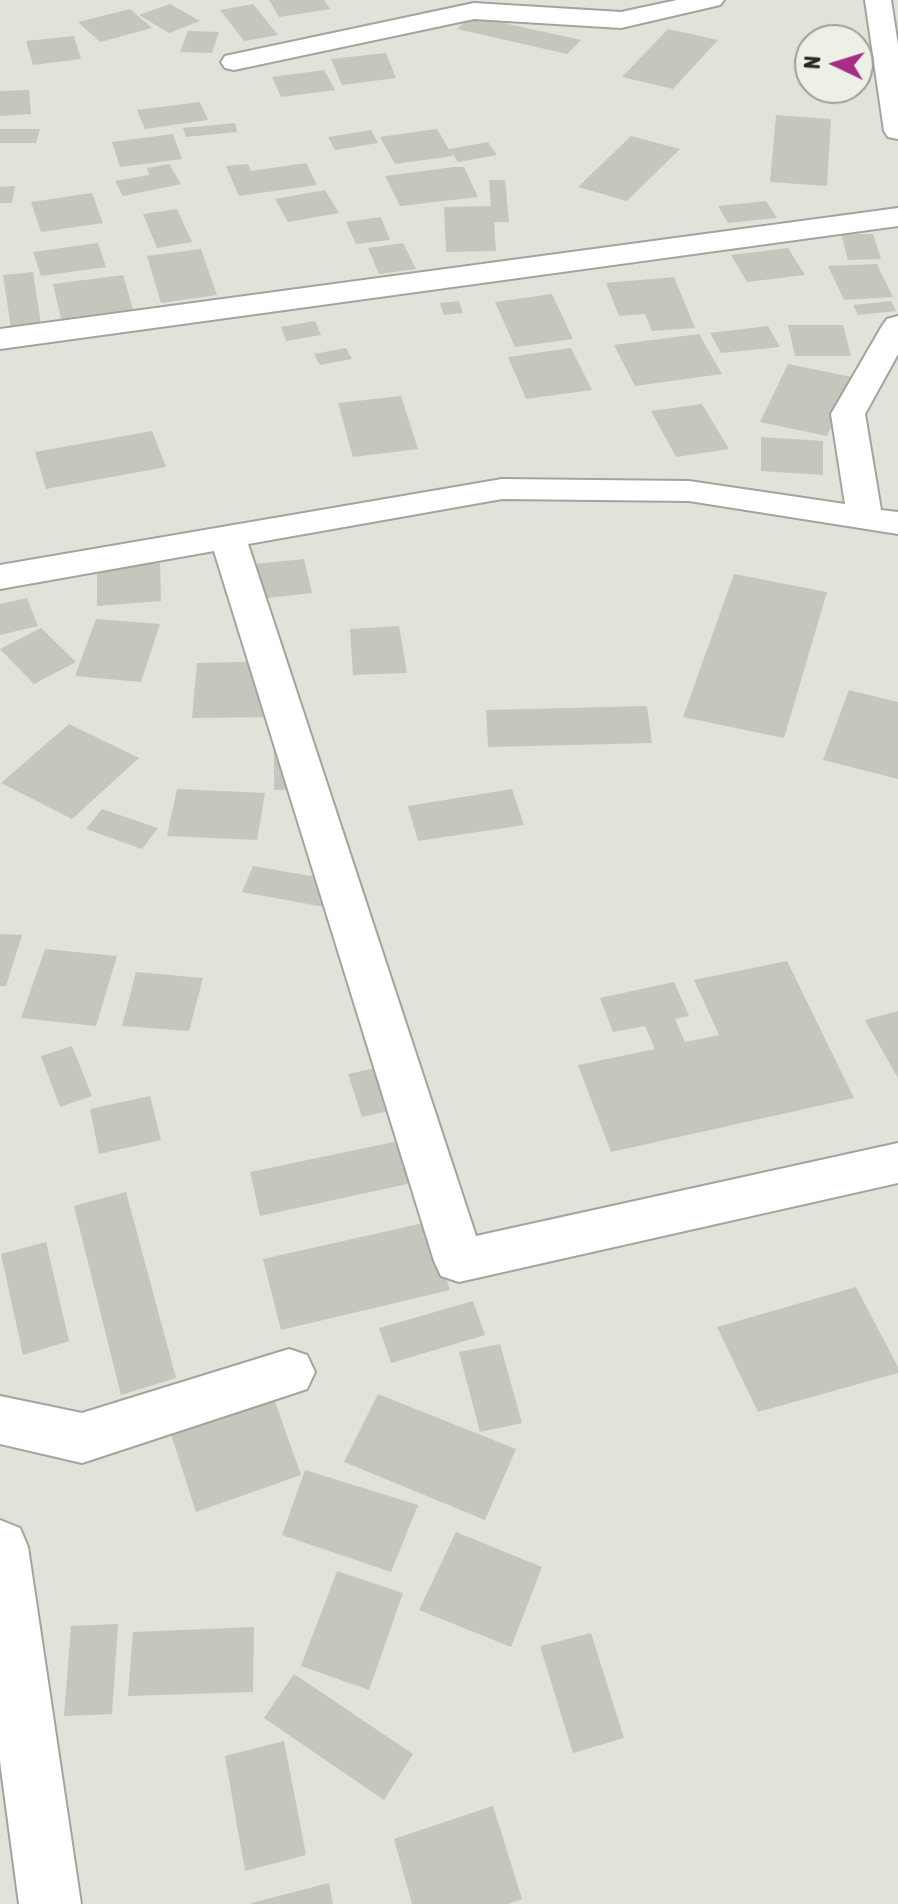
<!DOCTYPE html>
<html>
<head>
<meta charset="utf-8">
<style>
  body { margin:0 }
  #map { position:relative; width:898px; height:1904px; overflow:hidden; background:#dfe3d9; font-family:"Asap Condensed",sans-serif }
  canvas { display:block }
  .north { position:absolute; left:794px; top:24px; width:80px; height:80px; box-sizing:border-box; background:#ecf0e6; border:2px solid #9da098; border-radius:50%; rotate:274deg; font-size:22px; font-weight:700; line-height:32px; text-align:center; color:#262824 }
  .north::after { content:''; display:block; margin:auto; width:28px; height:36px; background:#a52f87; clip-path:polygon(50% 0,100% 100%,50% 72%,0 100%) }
</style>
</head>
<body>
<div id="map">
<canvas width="898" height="1904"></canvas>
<div class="north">N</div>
</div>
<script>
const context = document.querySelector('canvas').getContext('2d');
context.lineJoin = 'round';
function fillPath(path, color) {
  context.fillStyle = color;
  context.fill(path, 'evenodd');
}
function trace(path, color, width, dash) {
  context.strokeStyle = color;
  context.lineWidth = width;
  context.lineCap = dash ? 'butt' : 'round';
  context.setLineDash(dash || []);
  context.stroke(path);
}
const building = new Path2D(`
  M 269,0 L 324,0 L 330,9 L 279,17 Z
  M 170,4 L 200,21 L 169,33 L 139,15 Z
  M 253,4 L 278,35 L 244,41 L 220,10 Z
  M 130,9 L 152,28 L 100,42 L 78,22 Z
  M 472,16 L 581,40 L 567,54 L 457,29 Z
  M 668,29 L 718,40 L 673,89 L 622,77 Z
  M 188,31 L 219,32 L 212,53 L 180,52 Z
  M 74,36 L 81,59 L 33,65 L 26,41 Z
  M 386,53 L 396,78 L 342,85 L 331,59 Z
  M 324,70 L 335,90 L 281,97 L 272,77 Z
  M 29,90 L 31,114 L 0,116 L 0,91 Z
  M 200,102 L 208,120 L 145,129 L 137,110 Z
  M 776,115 L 831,119 L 827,186 L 770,182 Z
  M 235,123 L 237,132 L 186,137 L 183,128 Z
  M 0,129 L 40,129 L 36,143 L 0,143 Z
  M 437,129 L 453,156 L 395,164 L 380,137 Z
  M 371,130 L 378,143 L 335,150 L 328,137 Z
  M 173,134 L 182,159 L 120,167 L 112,142 Z
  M 631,136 L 680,149 L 627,201 L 578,187 Z
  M 488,142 L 497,155 L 458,162 L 449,149 Z
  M 306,163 L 317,185 L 239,196 L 226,166 L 248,164 L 251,171 Z
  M 169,164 L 181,184 L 123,196 L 115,181 L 149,175 L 147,168 Z
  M 454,167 L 464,167 L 478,197 L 400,206 L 385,176 Z
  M 489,180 L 505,180 L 509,222 L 494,222 L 496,251 L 446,252 L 444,207 L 491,206 Z
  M 15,186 L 12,203 L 0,203 L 0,187 Z
  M 325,190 L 339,213 L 288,222 L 275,199 Z
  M 92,193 L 103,223 L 41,232 L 31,202 Z
  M 766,201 L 777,218 L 728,223 L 718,206 Z
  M 177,209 L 192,242 L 157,248 L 143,214 Z
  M 381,217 L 390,240 L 356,244 L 346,222 Z
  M 841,234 L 873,234 L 881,259 L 848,260 Z
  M 98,243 L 106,267 L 41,276 L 33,252 Z
  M 403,243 L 416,269 L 379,274 L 368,248 Z
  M 788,248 L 805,275 L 747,282 L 731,255 Z
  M 201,249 L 217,295 L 161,303 L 147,256 Z
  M 877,264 L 893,297 L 844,300 L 828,266 Z
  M 33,272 L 41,324 L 11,328 L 3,275 Z
  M 123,275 L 133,309 L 61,319 L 53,284 Z
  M 674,277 L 695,328 L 652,331 L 645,314 L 619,316 L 606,283 Z
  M 552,294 L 573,339 L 515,347 L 495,302 Z
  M 459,301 L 463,313 L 444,315 L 440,303 Z
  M 891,301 L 896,311 L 858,315 L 853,305 Z
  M 315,321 L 321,335 L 286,341 L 281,327 Z
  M 788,325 L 843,325 L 851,356 L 795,356 Z
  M 768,326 L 780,347 L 721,353 L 710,333 Z
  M 699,334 L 722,374 L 635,386 L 614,345 Z
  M 346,348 L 352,359 L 320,365 L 314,354 Z
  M 571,348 L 592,390 L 526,399 L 508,357 Z
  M 788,364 L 852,377 L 827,436 L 760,422 Z
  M 401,396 L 418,449 L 353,457 L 338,403 Z
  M 702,404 L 729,449 L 676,457 L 651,411 Z
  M 152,431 L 166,467 L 46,489 L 35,452 Z
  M 761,437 L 823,441 L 823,475 L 761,471 Z
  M 304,559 L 312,593 L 242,601 L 236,566 Z
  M 160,563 L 161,601 L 97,606 L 97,568 Z
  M 734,574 L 827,592 L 784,738 L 683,717 Z
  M 27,598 L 38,626 L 0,635 L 0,604 Z
  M 96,619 L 160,624 L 141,682 L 75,676 Z
  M 399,626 L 407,673 L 353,675 L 350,629 Z
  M 41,628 L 76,662 L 34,684 L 0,649 Z
  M 279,661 L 277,717 L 192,718 L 197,663 Z
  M 849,690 L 898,702 L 898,779 L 823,760 Z
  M 647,706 L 652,743 L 488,747 L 486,710 Z
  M 69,724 L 139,758 L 72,819 L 1,783 Z
  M 274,728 L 305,789 L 274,790 Z
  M 177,789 L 265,793 L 257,840 L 167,836 Z
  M 512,789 L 524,825 L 418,841 L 408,806 Z
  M 102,809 L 158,828 L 142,849 L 86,829 Z
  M 253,866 L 339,881 L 330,908 L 242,892 Z
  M 0,934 L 22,935 L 6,986 L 0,986 Z
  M 45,949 L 117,956 L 96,1026 L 21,1018 Z
  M 787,961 L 854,1098 L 611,1152 L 578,1065 L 655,1049 L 645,1026 L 613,1032 L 600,998 L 674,982 L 689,1016 L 675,1019 L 685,1042 L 719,1035 L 694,980 Z
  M 136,972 L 203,978 L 189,1031 L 122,1026 Z
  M 898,1011 L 898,1078 L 865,1020 Z
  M 72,1046 L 92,1096 L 60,1107 L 41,1056 Z
  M 412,1060 L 426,1103 L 362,1117 L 348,1074 Z
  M 150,1096 L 161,1140 L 99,1154 L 90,1109 Z
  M 432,1134 L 444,1176 L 260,1216 L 250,1172 Z
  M 126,1192 L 176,1378 L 121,1395 L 74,1206 Z
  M 428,1222 L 450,1290 L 281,1330 L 263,1259 Z
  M 46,1242 L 69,1341 L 23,1355 L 1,1254 Z
  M 856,1287 L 898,1367 L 898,1373 L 758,1412 L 717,1327 Z
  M 473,1301 L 485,1335 L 391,1363 L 379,1328 Z
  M 500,1344 L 522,1423 L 480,1432 L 459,1352 Z
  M 272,1393 L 301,1475 L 196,1512 L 169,1428 Z
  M 378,1394 L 516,1449 L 485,1520 L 344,1462 Z
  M 305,1470 L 418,1505 L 391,1572 L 282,1535 Z
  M 456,1532 L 542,1567 L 511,1647 L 419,1610 Z
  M 337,1571 L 403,1593 L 369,1690 L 301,1666 Z
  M 118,1624 L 112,1714 L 64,1716 L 71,1626 Z
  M 254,1627 L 253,1692 L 128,1696 L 133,1632 Z
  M 591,1633 L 624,1738 L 573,1753 L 540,1646 Z
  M 294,1674 L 413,1754 L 384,1800 L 264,1718 Z
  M 284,1741 L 306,1855 L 245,1871 L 225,1756 Z
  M 493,1806 L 522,1899 L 508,1904 L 412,1904 L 394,1839 Z
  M 329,1883 L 333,1904 L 251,1904 L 251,1903 Z`);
const minor = new Path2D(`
  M 677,0 L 724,0 L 720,5 L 621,28 L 474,19 L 234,70 L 225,68 L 221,62 L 225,56 L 234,54 L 474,3 L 621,12 Z
  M 865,0 L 891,0 L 898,45 L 898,139 L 888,137 L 884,131 Z
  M 898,208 L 898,226 L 0,349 L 0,329 Z
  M 898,316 L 898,354 L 865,414 L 881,510 L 898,512 L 898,534 L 689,501 L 502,499 L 248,544 L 476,1236 L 898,1143 L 898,1183 L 459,1282 L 441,1276 L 434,1261 L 214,551 L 0,589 L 0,565 L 502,479 L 689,481 L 845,504 L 831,414 L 882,326 L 887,319 Z
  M 289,1349 L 307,1355 L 315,1372 L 307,1389 L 289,1395 L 82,1463 L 0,1444 L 0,1396 L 82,1413 Z
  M 0,1520 L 20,1528 L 28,1547 L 81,1904 L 19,1904 L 0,1761 Z`);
fillPath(building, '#c3c7bc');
trace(minor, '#a1a59b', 4);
fillPath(minor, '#fff');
</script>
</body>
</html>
